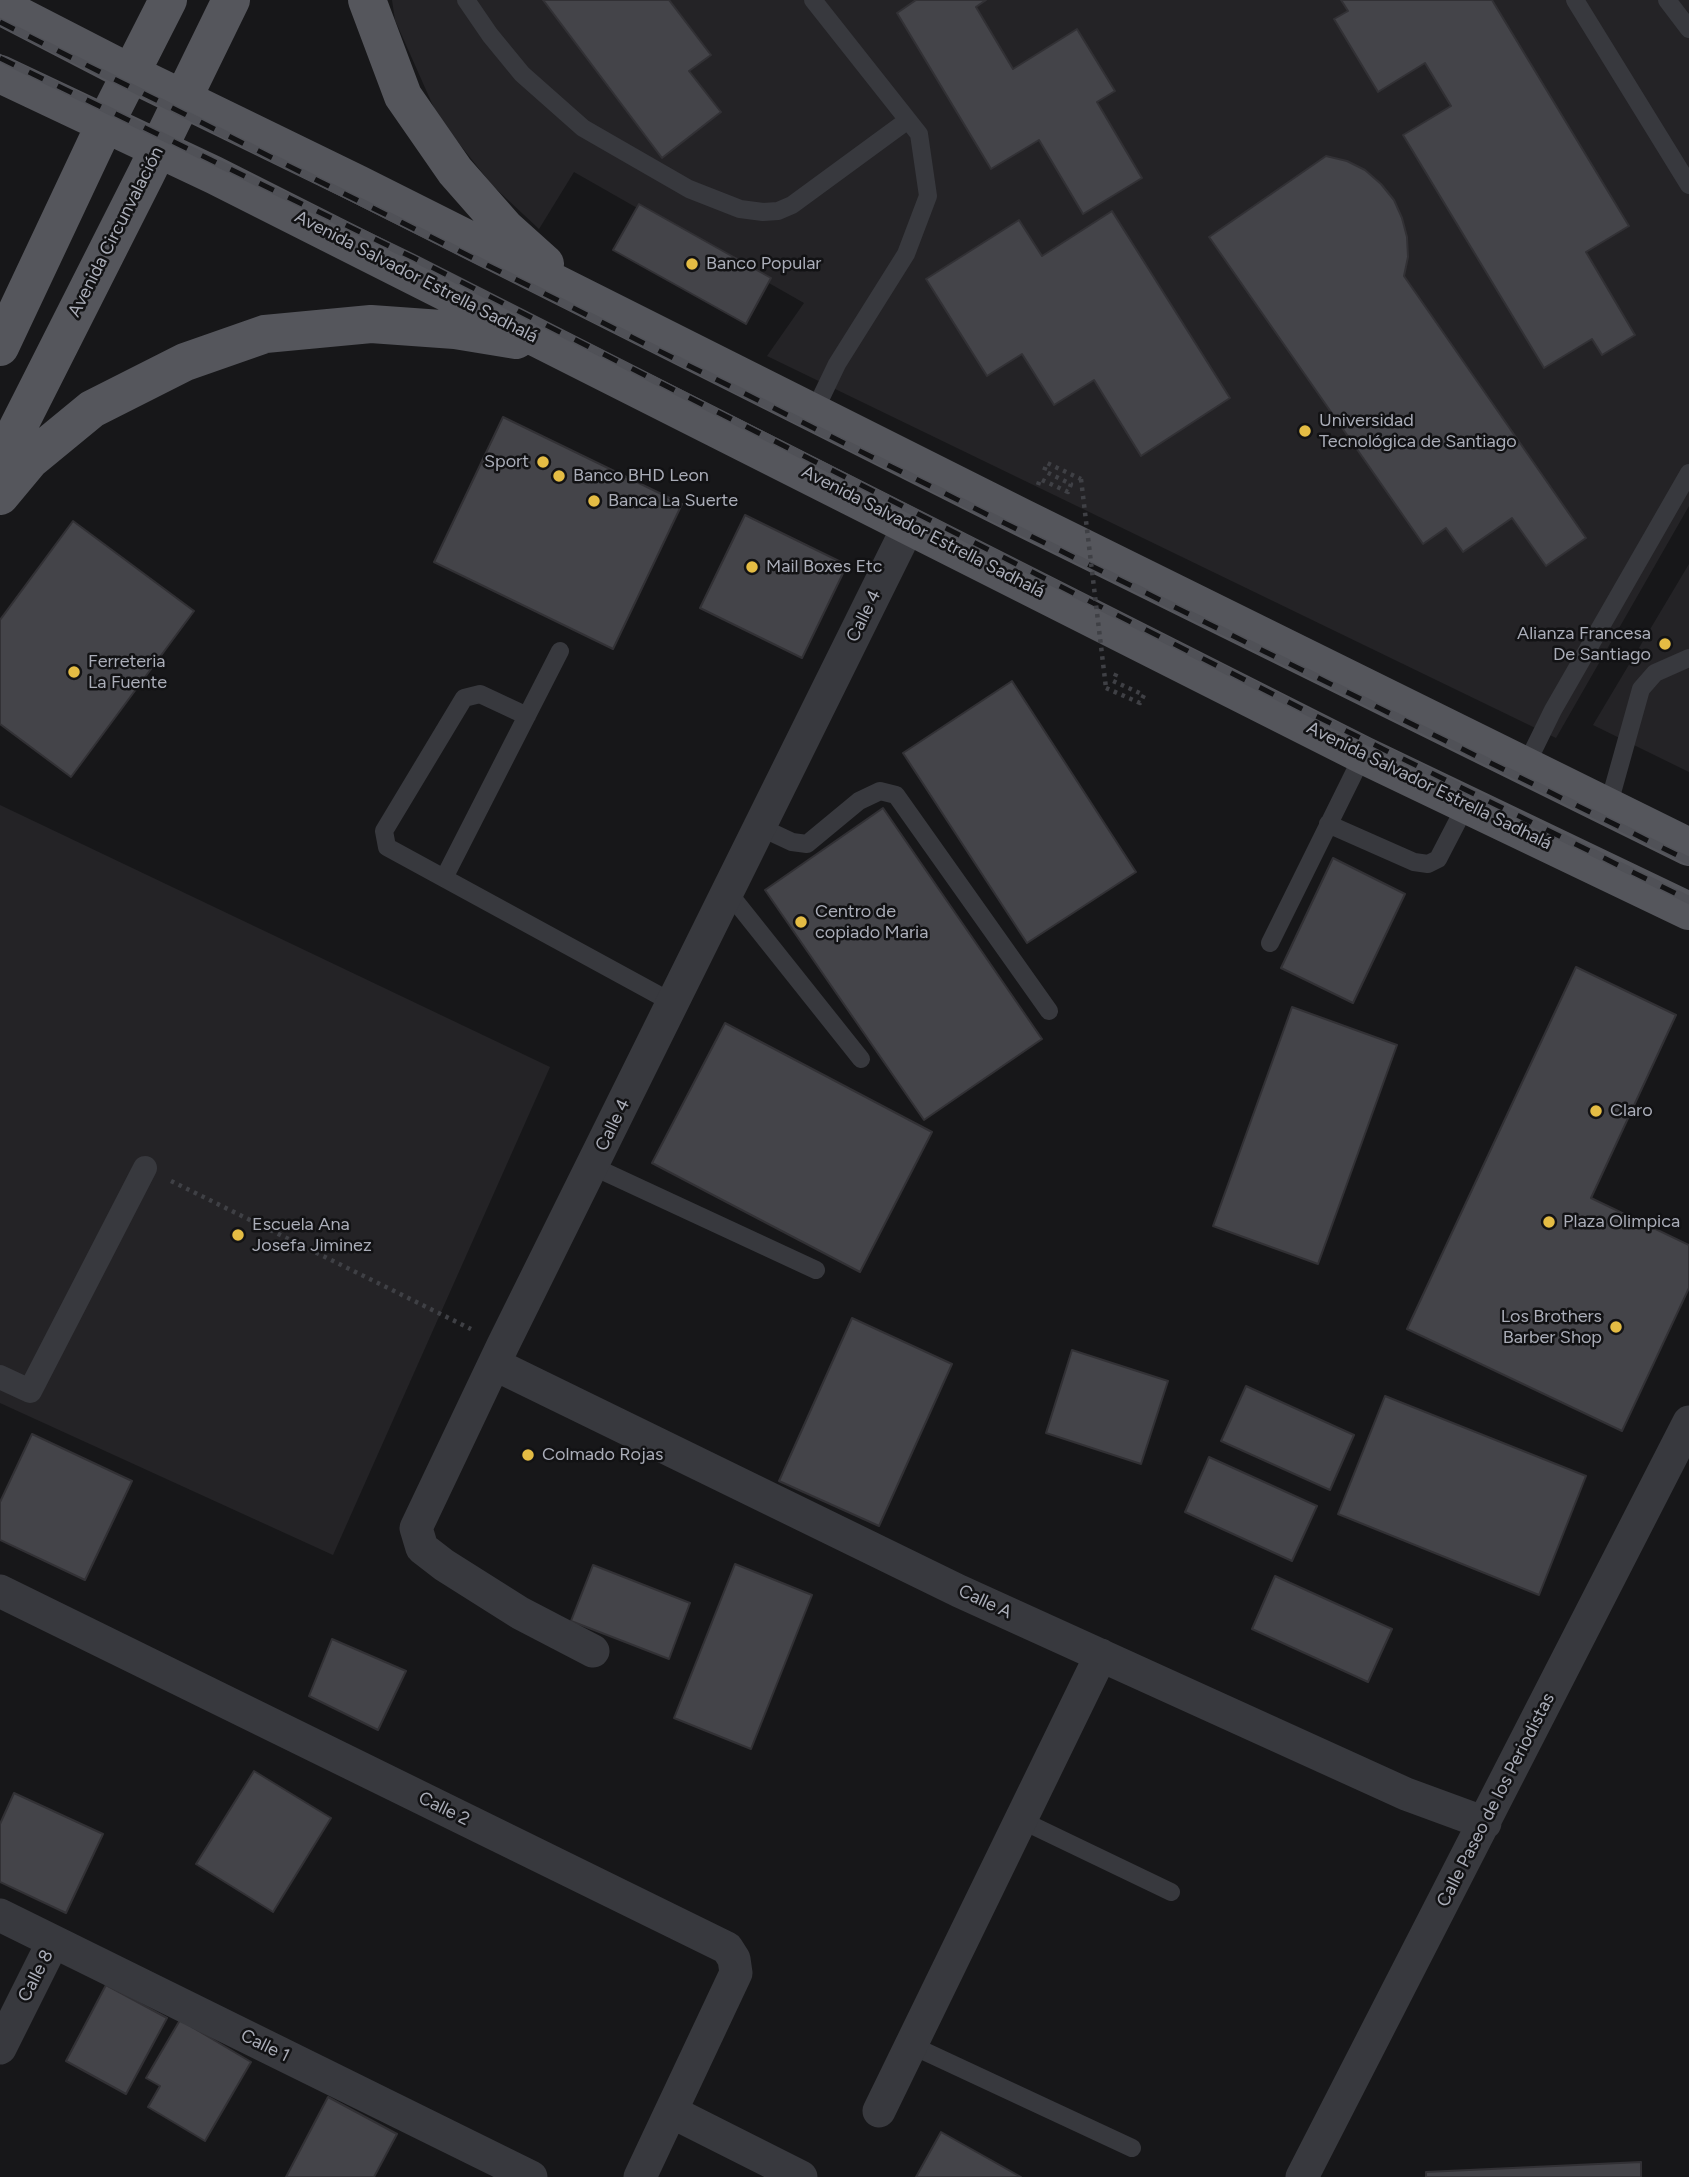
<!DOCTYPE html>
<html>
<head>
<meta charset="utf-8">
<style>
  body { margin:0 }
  canvas { display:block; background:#171719 }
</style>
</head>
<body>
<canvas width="1689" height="2177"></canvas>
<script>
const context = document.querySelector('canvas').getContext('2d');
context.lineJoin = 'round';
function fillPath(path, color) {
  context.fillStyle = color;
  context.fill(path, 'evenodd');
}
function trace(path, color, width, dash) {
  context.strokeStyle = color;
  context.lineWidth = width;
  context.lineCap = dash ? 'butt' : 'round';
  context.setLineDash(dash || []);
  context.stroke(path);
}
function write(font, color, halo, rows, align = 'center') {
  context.font = font + ' Figtree,sans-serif';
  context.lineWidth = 5;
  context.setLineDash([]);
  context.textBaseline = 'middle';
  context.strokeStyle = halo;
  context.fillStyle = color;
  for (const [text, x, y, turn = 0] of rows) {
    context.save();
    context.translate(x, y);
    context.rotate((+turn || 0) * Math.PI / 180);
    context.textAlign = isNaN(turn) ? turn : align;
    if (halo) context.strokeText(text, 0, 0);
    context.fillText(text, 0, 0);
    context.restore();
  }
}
const built = new Path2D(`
  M 392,0 L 1689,0 L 1689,506 L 1556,738 L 767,356 L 804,303 L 574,172 L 539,229 L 492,185 L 438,117 L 395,20 Z
  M 1689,564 L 1689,772 L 1593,725 Z
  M 0,805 L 550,1067 L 333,1555 L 0,1403 Z`);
const building = new Path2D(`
  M 543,0 L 669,0 L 711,55 L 689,71 L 721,112 L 662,158 Z
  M 986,0 L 976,7 L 1013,69 L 1077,29 L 1115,91 L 1097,102 L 1142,178 L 1083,214 L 1039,140 L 991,169 L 897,13 L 916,0 Z
  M 1341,0 L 1492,0 L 1629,226 L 1586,252 L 1635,335 L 1602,355 L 1592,339 L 1544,368 L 1403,135 L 1451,106 L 1425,63 L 1378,92 L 1334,19 L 1348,11 Z
  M 1326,156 L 1347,161 L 1365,170 L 1381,184 L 1394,200 L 1402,218 L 1407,237 L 1408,257 L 1404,276 L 1586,538 L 1546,566 L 1512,518 L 1463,552 L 1446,528 L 1423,544 L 1209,237 Z
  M 639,204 L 771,278 L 746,324 L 613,250 Z
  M 1112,211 L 1230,398 L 1141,456 L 1094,380 L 1054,405 L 1022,354 L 987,376 L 926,279 L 1019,220 L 1042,256 Z
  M 503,417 L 682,504 L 613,649 L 434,562 Z
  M 745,515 L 847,565 L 802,658 L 700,608 Z
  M 73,521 L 194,611 L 71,777 L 0,724 L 0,620 Z
  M 1012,681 L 1136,872 L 1027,943 L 903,753 Z
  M 883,808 L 1042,1039 L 924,1120 L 765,890 Z
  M 1333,858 L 1405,894 L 1353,1003 L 1281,968 Z
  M 1576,967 L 1676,1015 L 1591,1198 L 1689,1245 L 1689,1288 L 1622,1431 L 1407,1329 Z
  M 1292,1007 L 1397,1045 L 1318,1264 L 1213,1226 Z
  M 725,1023 L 932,1132 L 860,1272 L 652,1163 Z
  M 852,1318 L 952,1364 L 879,1526 L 779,1481 Z
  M 1072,1350 L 1168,1381 L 1141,1464 L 1046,1433 Z
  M 1246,1386 L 1354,1435 L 1330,1490 L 1221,1441 Z
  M 1385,1396 L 1586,1476 L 1539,1595 L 1338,1514 Z
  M 32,1434 L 132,1481 L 85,1580 L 0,1540 L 0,1502 Z
  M 1209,1457 L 1317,1506 L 1292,1561 L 1185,1512 Z
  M 735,1564 L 812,1595 L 751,1749 L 674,1718 Z
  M 593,1565 L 690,1603 L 669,1659 L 571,1621 Z
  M 1275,1576 L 1392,1629 L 1368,1682 L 1252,1629 Z
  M 332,1639 L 406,1671 L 378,1730 L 309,1696 Z
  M 254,1771 L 331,1818 L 273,1912 L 196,1864 Z
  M 14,1793 L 103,1834 L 66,1913 L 0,1882 L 0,1824 Z
  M 106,1985 L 167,2018 L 126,2094 L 66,2061 Z
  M 180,2020 L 251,2062 L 205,2141 L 148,2107 L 160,2086 L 146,2078 Z
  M 328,2097 L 397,2134 L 374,2177 L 286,2177 Z
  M 941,2132 L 1021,2177 L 916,2177 Z
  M 1641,2162 L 1641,2177 L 1426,2177 L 1426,2172 Z`);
const path = new Path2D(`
  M 1038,485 L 1040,479 L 1068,492 L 1071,484 L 1044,471 L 1047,463 L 1081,479
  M 1106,688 L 1140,703 L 1144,695 L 1113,681 L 1117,672
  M 171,1181 L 471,1329`);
const service = new Path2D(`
  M 466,0 L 490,35 L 522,74 L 583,128 L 689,189 L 740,209 L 763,212 L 778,211 L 792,205 L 908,120
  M 813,0 L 919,134 L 928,196 L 906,254 L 837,364 L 814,412
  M 1575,0 L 1689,185
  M 1667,0 L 1689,29
  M 527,716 L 480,694 L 464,698 L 384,831 L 387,847 L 673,1003
  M 1525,767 L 1553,710 L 1689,473
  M 1608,807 L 1641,689 L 1655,673 L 1689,658
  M 1328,824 L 1414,862 L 1428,864 L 1438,859 L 1466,805
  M 760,827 L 792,842 L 807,844 L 859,801 L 880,791 L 896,795 L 1049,1011
  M 444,878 L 560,651
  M 728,892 L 861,1059
  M 1270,943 L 1363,755
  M 592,1166 L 816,1270
  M 1021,1820 L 1171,1892
  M 911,2045 L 1132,2148`);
const pedestrian = new Path2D(`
  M 0,1377 L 30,1391 L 145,1168`);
const minor = new Path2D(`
  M 494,1364 L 959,1591 L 1406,1794 L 1485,1823
  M 0,1591 L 727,1948 L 734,1959 L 736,1973 L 640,2177
  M 593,1651 L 520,1613 L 444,1565 L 422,1548 L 416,1528 L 503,1345 L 909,525
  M 0,1915 L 531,2177
  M 0,2048 L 53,1942
  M 879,2111 L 1101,1655
  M 672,2112 L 801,2177
  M 1302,2177 L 1689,1422`);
const primary = new Path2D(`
  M 367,0 L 403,96 L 455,171 L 506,229 L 545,264
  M 0,6 L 130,73 L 358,184 L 1023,518 L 1689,847
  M 0,74 L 214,175 L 1363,755 L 1689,911
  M 0,347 L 105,124 L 168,0
  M 0,463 L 146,174 L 231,0
  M 0,496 L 30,460 L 92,409 L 185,362 L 265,334 L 371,324 L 455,330 L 516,340`);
const rail = new Path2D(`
  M 0,22 L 984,513 L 1689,861
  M 0,58 L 414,258 L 1310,713 L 1689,900`);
const pathBridge = new Path2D(`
  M 1081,479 L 1106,688`);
const markers = [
  [692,264,7,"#e4bc44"],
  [1305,431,7,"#e4bc44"],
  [543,462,7,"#e4bc44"],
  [559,476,7,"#e4bc44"],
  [594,501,7,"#e4bc44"],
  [752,567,7,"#e4bc44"],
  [1665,644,7,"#e4bc44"],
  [74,672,7,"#e4bc44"],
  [801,922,7,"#e4bc44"],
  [1596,1111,7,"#e4bc44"],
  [1549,1222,7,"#e4bc44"],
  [238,1235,7,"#e4bc44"],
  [1616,1327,7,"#e4bc44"],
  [528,1455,7,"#e4bc44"]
];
const streetNames = [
  ["Avenida Circunvalación",116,232,-63],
  ["Avenida Salvador Estrella Sadhalá",416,277,27],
  ["Avenida Salvador Estrella Sadhalá",923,532,27],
  ["Calle 4",864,616,-64],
  ["Avenida Salvador Estrella Sadhalá",1429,786,26],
  ["Calle 4",613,1125,-64],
  ["Calle A",985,1602,25],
  ["Calle Paseo de los Periodistas",1496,1800,-63],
  ["Calle 2",444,1809,26],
  ["Calle 8",36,1976,-63],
  ["Calle 1",265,2046,26]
];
const poiNames = [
  ["Banco Popular",706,264],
  ["Universidad",1319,421],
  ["Tecnológica de Santiago",1319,442],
  ["Sport",529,462,"right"],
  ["Banco BHD Leon",573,476],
  ["Banca La Suerte",608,501],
  ["Mail Boxes Etc",766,567],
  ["Alianza Francesa",1651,634,"right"],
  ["De Santiago",1651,655,"right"],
  ["Ferreteria",88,662],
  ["La Fuente",88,683],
  ["Centro de",815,912],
  ["copiado Maria",815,933],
  ["Claro",1610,1111],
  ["Plaza Olimpica",1563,1222],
  ["Escuela Ana",252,1225],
  ["Josefa Jiminez",252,1246],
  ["Los Brothers",1602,1317,"right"],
  ["Barber Shop",1602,1338,"right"],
  ["Colmado Rojas",542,1455]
];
fillPath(built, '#242326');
fillPath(building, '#444449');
trace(building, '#323135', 2);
trace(path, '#3f4045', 4.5, [3.5, 5]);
trace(service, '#38393e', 18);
trace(pedestrian, '#38393e', 24);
trace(minor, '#38393e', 33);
trace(primary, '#55565c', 38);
trace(rail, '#505157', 8);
trace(rail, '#121214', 5, [16]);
trace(pathBridge, '#3f4045', 4.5, [3.5, 5]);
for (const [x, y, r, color] of markers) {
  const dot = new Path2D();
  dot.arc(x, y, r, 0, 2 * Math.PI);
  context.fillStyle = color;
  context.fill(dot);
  trace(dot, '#121214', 2.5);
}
write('18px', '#aaadb8', '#121214', streetNames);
write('18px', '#aaadb8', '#121214', poiNames, 'left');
</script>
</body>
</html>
